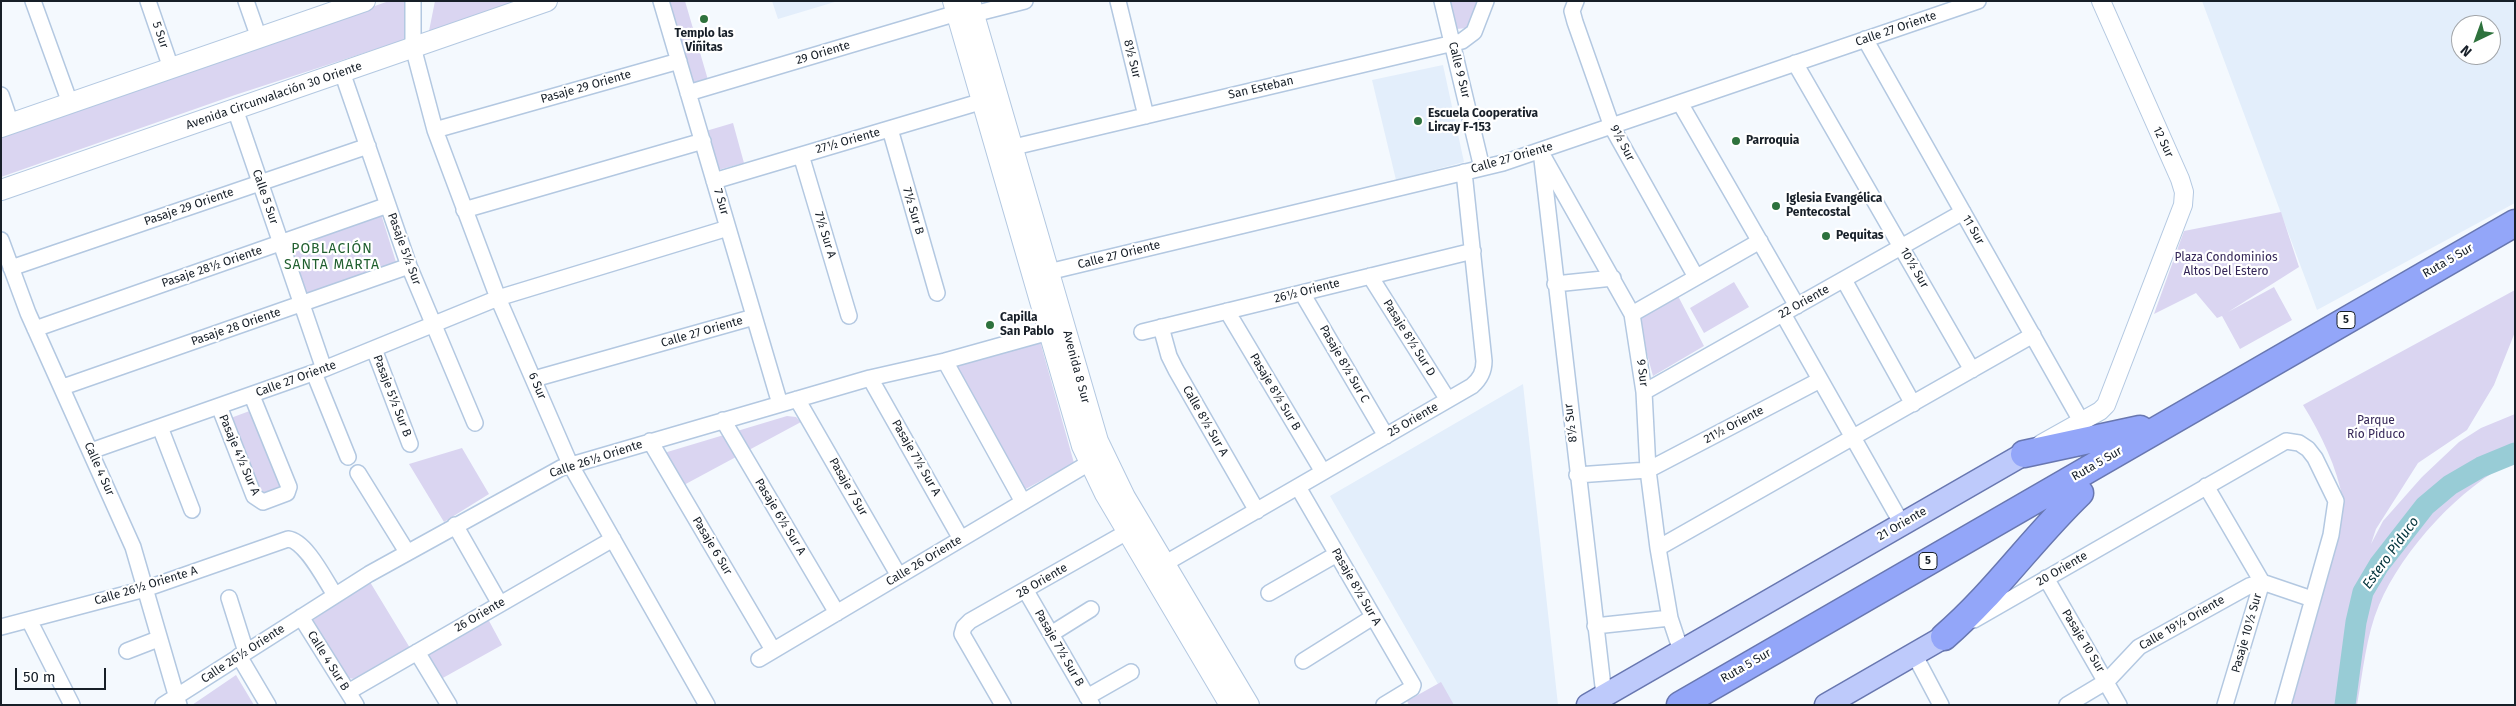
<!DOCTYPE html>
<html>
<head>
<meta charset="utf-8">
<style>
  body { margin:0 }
  #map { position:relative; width:2516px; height:706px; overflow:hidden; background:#f4f9fe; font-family:"Fira Sans",sans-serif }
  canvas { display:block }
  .frame { position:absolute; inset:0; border:2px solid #171f28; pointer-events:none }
  .north { position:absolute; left:2451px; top:15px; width:50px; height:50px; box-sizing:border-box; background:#fff; border:1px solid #a2a5a9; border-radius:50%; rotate:222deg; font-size:14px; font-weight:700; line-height:20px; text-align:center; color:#171f28 }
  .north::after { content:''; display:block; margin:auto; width:18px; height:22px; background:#2e723d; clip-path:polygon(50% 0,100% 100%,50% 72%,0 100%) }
  .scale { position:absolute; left:15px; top:668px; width:91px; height:22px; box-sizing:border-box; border:2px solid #171f28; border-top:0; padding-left:6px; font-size:15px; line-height:18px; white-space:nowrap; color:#171f28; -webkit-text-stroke:4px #fff; paint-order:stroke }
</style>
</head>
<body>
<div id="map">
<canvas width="2516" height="706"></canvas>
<div class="frame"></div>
<div class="north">N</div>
<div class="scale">50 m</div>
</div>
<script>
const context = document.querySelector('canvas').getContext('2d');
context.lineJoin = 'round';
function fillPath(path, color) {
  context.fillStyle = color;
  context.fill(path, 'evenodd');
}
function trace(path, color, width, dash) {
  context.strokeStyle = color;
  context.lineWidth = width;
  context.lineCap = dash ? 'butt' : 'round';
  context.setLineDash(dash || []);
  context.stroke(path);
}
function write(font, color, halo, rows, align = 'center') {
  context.font = font + ' "Fira Sans",sans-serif';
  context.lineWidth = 4.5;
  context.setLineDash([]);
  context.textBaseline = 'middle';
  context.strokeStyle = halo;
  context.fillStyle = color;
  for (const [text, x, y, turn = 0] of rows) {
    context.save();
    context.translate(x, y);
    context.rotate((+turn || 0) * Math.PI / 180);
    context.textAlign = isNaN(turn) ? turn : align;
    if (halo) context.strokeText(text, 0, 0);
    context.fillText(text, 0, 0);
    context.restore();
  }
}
const built = new Path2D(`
  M 772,1 L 838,1 L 778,19 Z
  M 2202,1 L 2515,1 L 2515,203 L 2317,310 ZM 2461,25 L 2491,25 L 2491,55 L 2461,55 Z
  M 1443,65 L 1464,162 L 1396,180 L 1372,80 Z
  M 1523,384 L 1558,705 L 1450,705 L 1330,496 Z`);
const green = new Path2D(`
  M 389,1 L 408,1 L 407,39 L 235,95 L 1,177 L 1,137 Z
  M 435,1 L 528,1 L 428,36 Z
  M 665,1 L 685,1 L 708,80 L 688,85 Z
  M 1450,1 L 1478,1 L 1468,28 L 1456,29 Z
  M 733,123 L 744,163 L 718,170 L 706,131 Z
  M 2281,212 L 2299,267 L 2228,312 L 2274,287 L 2292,320 L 2240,349 L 2222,316 L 2217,318 L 2196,293 L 2154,314 L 2184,231 Z
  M 381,214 L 396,262 L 306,297 L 288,246 Z
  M 1734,282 L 1749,307 L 1704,333 L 1690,308 Z
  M 2515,290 L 2515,332 L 2494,385 L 2467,430 L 2418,463 L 2376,529 L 2371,544 L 2383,521 L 2422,477 L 2459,442 L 2481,428 L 2515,414 L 2515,460 C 2460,487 2403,549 2379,605 C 2366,636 2363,672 2357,705 L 2286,705 L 2343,501 C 2337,467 2321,434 2303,405 Z
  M 1678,296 L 1704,346 L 1653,376 L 1637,318 Z
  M 1040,341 L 1074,463 L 1022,491 L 953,365 Z
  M 255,409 L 288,492 L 260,502 L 228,419 Z
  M 787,416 L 796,417 L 801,422 L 682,486 L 664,453 Z
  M 462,448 L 489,494 L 444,522 L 409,464 Z
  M 370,582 L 410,648 L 355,679 L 347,678 L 313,620 Z
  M 488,619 L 502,645 L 441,679 L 426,655 Z
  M 236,675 L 254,705 L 192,705 Z
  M 1441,682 L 1454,705 L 1409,705 L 1407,701 Z`);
const river = new Path2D(`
  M 2345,705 L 2356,622 L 2363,592 L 2379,565 L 2425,506 L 2450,485 L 2481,467 L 2515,453`);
const minor = new Path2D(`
  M 33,1 L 70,103
  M 148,1 L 171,68
  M 246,1 L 259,38
  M 413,1 L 413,47 L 435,130 L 498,298 L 570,464 L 707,705
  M 661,1 L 780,404
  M 1118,1 L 1146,116
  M 1442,1 L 1482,168
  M 1576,1 L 1572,11 L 1575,22 L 1612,127 L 1696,277
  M 974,14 L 1025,1
  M 1865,39 L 2081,421
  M 1795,63 L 1972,370
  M 342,72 L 409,266 L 475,423
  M 688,93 L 957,13
  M 1,95 L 11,124
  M 1680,103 L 1797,306
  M 235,109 L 324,369
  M 890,129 L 937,293
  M 435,130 L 679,61
  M 1014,147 L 1462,41 L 1474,32 L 1486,1
  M 1541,151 L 1604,695
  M 801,155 L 849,316
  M 1544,158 L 1632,314 L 1644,392 L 1648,470 L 1658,548 L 1670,618 L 1681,651
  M 714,181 L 983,101
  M 464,210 L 703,141
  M 1,240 L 28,313 L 133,547 L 179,705
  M 11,268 L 368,146
  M 1040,274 L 1503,163 L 1978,1
  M 1370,276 L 1448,400
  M 1844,280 L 1913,404
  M 1555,284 L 1613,278
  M 1302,293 L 1386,436
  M 1227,311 L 1323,472
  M 1632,314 L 1760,241
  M 1783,314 L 1902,524
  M 1161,327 L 1169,356 L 1176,370 L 1257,511
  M 35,329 L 388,205
  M 1142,332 L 1473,251
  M 374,349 L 410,444
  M 945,361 L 1023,502
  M 314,373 L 348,457
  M 870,378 L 961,539
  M 534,379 L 754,317
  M 63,387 L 409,266
  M 1644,392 L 1963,212
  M 797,399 L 899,576
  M 219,406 L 254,496 L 263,502 L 287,493 L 289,487 L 252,396
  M 723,420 L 837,613
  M 160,427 L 192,510
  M 650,441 L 773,650
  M 91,451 L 324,369 L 498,298 L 728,228
  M 358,473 L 407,552
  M 1577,475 L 1648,470 L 1820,380
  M 2206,486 L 2262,582 L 2225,705
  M 1298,487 L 1413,685 L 1412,688 L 1384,705
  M 455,525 L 500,604
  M 1658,548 L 2033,335
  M 1164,564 L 1472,386 C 1480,379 1484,372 1484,361 L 1464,172
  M 2046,578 L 2119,705
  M 1026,591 L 1092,705
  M 1269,593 L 1337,554
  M 229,598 L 246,652
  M 301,617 L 356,705
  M 29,620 L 72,705
  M 1974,620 L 2286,441 L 2299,443 L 2308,449 L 2315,458 L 2336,501 L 2331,535 L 2283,705
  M 1595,626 L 1670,618
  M 1,627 L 145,589 L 288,539 C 306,541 325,580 335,595
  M 1051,634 L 1091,609
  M 127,651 L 158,639
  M 417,652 L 449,705
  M 1914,654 L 1941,705
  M 239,656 L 268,705
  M 759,659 L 1089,463
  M 1303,661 L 1373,617
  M 348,692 L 613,539
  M 1087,697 L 1131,672
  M 163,705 L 369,574 L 561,468 L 870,378 L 945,361 L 1049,332
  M 1003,705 L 962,634 L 964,627 L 970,621 L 1127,532
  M 2067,705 L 2107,681 L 2139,647 L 2249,586 L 2262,582 L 2312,599`);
const tertiary = new Path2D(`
  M 2041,444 L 2100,411 L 2106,405 L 2183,205 L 2184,192 L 2180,179 L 2101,1`);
const secondary = new Path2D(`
  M 953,1 L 1082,446 L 1105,494 L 1230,705
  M 970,1 L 1098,441 L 1125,497 L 1249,705
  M 1,127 L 365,1
  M 1,190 L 547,1`);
const primary = new Path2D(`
  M 1588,705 L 2024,454
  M 1826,705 L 1944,637`);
const motorway = new Path2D(`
  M 2024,454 L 2140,429
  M 1944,637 C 1995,593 2032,539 2080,493
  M 1680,705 L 2515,223`);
const markers = [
  [704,19,5,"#2e723d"],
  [1418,121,5,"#2e723d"],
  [1736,141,5,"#2e723d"],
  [1776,206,5,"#2e723d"],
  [1826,236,5,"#2e723d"],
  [990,325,5,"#2e723d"]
];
const shields = [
  [2346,320,18],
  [1928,561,18]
];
const shieldNames = [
  ["5",2346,320],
  ["5",1928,561]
];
const streetNames = [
  ["Calle 27 Oriente",1896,29,-19],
  ["5 Sur",160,35,71],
  ["29 Oriente",823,53,-17],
  ["8½ Sur",1132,59,76],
  ["Calle 9 Sur",1459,70,76],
  ["Pasaje 29 Oriente",586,87,-16],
  ["San Esteban",1261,88,-13],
  ["Avenida Circunvalación 30 Oriente",274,96,-19],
  ["27½ Oriente",848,141,-16],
  ["12 Sur",2163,142,65],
  ["9½ Sur",1622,143,62],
  ["Calle 27 Oriente",1512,158,-16],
  ["Calle 5 Sur",265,197,71],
  ["7 Sur",721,202,74],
  ["Pasaje 29 Oriente",189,207,-19],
  ["7½ Sur B",913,211,74],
  ["11 Sur",1973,230,60],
  ["7½ Sur A",825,235,73],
  ["Pasaje 5½ Sur",404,249,70],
  ["Calle 27 Oriente",1119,255,-14],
  ["Ruta 5 Sur",2448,261,-30],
  ["Pasaje 28½ Oriente",212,267,-19],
  ["10½ Sur",1914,268,60],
  ["26½ Oriente",1307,291,-14],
  ["22 Oriente",1804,302,-29],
  ["Pasaje 28 Oriente",236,327,-19],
  ["Calle 27 Oriente",702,332,-16],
  ["Pasaje 8½ Sur D",1409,338,58],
  ["Pasaje 8½ Sur C",1344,364,60],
  ["Avenida 8 Sur",1076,367,75],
  ["9 Sur",1642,373,83],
  ["Calle 27 Oriente",296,379,-20],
  ["6 Sur",537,386,67],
  ["Pasaje 8½ Sur B",1275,392,59],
  ["Pasaje 5½ Sur B",392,396,69],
  ["25 Oriente",1413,420,-30],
  ["Calle 8½ Sur A",1205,421,60],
  ["8½ Sur",1571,423,-97],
  ["21½ Oriente",1734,425,-28],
  ["Pasaje 4½ Sur A",239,455,67],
  ["Pasaje 7½ Sur A",916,458,60],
  ["Calle 26½ Oriente",596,459,-18],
  ["Ruta 5 Sur",2097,464,-30],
  ["Calle 4 Sur",99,469,66],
  ["Pasaje 7 Sur",848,487,60],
  ["Pasaje 6½ Sur A",780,517,59],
  ["21 Oriente",1902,524,-30],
  ["Pasaje 6 Sur",712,546,59],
  ["Calle 26 Oriente",924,561,-31],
  ["20 Oriente",2062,569,-30],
  ["28 Oriente",1042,581,-30],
  ["Calle 26½ Oriente A",146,586,-17],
  ["Pasaje 8½ Sur A",1356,587,60],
  ["26 Oriente",480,615,-30],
  ["Calle 19½ Oriente",2182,623,-30],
  ["Pasaje 10½ Sur",2247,633,-74],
  ["Pasaje 10 Sur",2083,641,59],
  ["Pasaje 7½ Sur B",1059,648,60],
  ["Calle 26½ Oriente",243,654,-33],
  ["Calle 4 Sur B",328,661,58],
  ["Ruta 5 Sur",1746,666,-30]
];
const poiNames = [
  ["Templo las",704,34,"center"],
  ["Viñitas",704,48,"center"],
  ["Escuela Cooperativa",1428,114],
  ["Lircay F-153",1428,128],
  ["Parroquia",1746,141],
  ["Iglesia Evangélica",1786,199],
  ["Pentecostal",1786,213],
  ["Pequitas",1836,236],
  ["Capilla",1000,318],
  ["San Pablo",1000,332]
];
const parkNames = [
  ["Plaza Condominios",2226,258],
  ["Altos Del Estero",2226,272],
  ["Parque",2376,421],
  ["Río Piduco",2376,435]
];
const neighbourhoodNames = [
  ["POBLACIÓN",332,249],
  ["SANTA MARTA",332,265]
];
const waterNames = [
  ["Estero Piduco",2391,553,-54]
];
fillPath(built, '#e3eefb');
fillPath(green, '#dad5f1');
trace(river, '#98ccd6', 21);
trace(minor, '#b3c8e1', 18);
trace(tertiary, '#b3c8e1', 20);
trace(secondary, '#b3c8e1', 22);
trace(primary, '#6877b0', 25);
trace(motorway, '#6877b0', 29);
trace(minor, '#fff', 15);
trace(tertiary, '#fff', 18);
trace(secondary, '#fff', 20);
trace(primary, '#becafb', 22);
trace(motorway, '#93a6f9', 26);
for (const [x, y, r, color] of markers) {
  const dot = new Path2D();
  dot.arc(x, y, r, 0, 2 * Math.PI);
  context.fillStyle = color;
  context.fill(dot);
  trace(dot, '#fff', 2);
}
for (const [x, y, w] of shields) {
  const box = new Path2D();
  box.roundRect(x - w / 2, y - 8.5, w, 17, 4);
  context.fillStyle = '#fff';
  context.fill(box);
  trace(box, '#171f28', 1);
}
write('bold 11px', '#171f28', null, shieldNames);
write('12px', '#171f28', '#fff', streetNames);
write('bold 12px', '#171f28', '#fff', poiNames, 'left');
write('12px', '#352758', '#fff', parkNames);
context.letterSpacing = '1px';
write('14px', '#205f2f', '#fff', neighbourhoodNames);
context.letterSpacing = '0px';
write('italic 14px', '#00323a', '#fff', waterNames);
</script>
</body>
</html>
